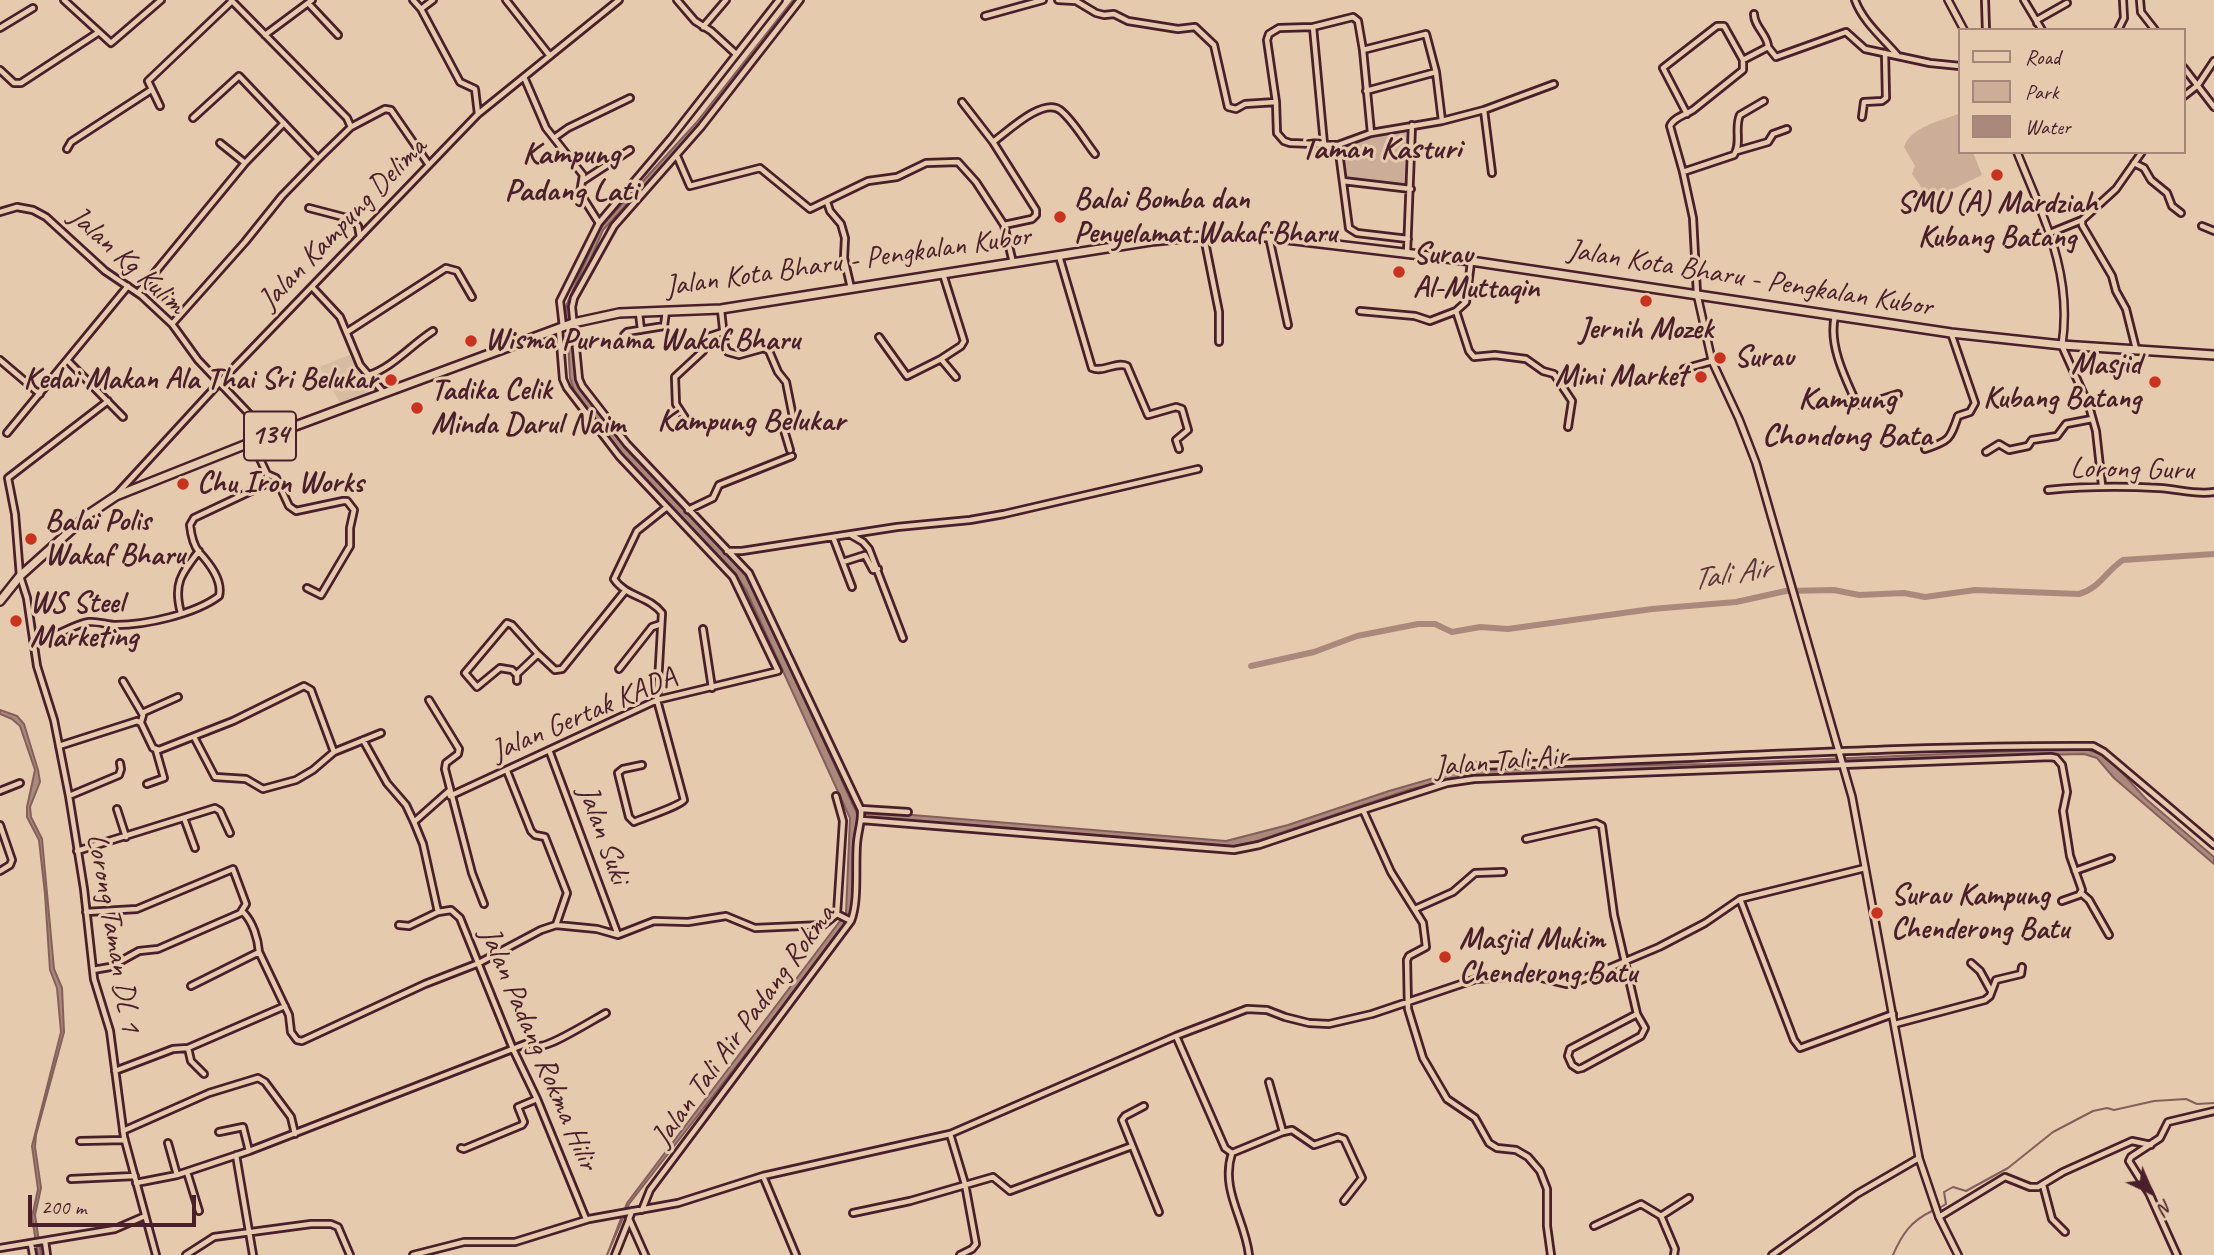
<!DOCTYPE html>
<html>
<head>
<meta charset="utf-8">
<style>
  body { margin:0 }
  #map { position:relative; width:2214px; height:1255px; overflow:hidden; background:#e5caad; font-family:Caveat,sans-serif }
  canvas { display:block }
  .legend { position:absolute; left:1958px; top:28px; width:228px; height:126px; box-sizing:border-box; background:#e5caad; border:2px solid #a78679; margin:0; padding:9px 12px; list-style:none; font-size:21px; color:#4a1f2b }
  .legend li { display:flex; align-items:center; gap:14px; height:35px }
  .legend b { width:35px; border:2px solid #a78679 }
  .north { position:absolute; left:2116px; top:1157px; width:70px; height:70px; -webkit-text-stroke:5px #e5caad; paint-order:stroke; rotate:136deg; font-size:19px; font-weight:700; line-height:28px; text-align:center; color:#4a1f2b }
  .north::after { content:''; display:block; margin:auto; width:24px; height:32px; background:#4a1f2b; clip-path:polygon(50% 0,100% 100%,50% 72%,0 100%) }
  .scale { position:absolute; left:28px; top:1195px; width:168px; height:32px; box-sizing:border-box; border:4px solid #4a1f2b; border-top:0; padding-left:9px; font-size:21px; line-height:24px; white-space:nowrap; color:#4a1f2b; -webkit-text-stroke:5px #e5caad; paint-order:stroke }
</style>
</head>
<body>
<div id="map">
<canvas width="2214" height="1255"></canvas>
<ul class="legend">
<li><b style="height:9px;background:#e5caad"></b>Road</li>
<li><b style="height:19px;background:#ccae98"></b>Park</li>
<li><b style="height:19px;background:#aa897c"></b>Water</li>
</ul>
<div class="north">N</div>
<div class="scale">200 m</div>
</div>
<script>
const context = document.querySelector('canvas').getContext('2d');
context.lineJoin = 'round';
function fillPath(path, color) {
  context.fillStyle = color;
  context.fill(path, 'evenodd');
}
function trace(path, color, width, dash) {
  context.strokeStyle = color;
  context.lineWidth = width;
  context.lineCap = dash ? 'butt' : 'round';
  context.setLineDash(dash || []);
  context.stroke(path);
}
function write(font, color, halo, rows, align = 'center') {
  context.font = font + ' Caveat,sans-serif';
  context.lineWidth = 6;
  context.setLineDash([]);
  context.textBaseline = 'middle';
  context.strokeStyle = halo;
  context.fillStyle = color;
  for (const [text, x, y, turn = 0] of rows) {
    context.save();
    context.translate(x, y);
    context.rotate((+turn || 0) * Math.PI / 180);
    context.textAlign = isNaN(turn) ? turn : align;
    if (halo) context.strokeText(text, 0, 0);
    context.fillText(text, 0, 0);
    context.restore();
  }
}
const built = new Path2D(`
  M 349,355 L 361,373 L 359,379 L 370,393 L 341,404 L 319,367 Z`);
const green = new Path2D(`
  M 1958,114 L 1960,152 L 1973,152 L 1982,175 L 1930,200 L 1912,174 L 1915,166 L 1904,147 C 1910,127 1941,121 1958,114 Z
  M 1412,125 L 1411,189 L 1343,181 L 1338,146 L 1371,133 Z`);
const water = new Path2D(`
  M 793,0 L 798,0 L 700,125 L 603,230 L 571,305 L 576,378 L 580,390 L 625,448 L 740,568 L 753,586 L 858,816 L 853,916 L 629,1204 L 607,1255 L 627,1203 L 846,913 L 850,818 L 746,590 L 734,572 L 619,452 L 575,393 L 570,378 L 566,306 L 600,228 L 696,123 Z
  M 0,710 L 17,716 L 24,724 L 38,770 L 40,782 L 30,807 L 31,817 L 42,839 L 54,969 L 62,988 L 64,1032 L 36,1135 L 35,1147 L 41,1188 L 35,1215 L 41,1255 L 38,1255 L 32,1217 L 38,1189 L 32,1146 L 61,1032 L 57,988 L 50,970 L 45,894 L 39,840 L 27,817 L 27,807 L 35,770 L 20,726 L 12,719 L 0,714 Z
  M 2063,749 L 2085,749 L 2101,754 L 2115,765 L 2146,799 L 2214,857 L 2214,864 L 2114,778 L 2097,758 L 2084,754 L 1914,758 L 1467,776 L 1411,789 L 1254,842 L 1234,846 L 866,817 L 864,811 L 1226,841 L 1288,825 L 1389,791 L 1455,772 L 1513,767 L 1708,764 Z`);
const stream = new Path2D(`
  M 1941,1207 L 1946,1204 L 1944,1192 L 1953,1187 L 1966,1191 L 2008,1168 L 2053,1132 L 2093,1111 L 2107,1108 L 2114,1110 L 2154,1101 L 2186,1099 L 2197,1104 L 2214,1103
  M 1893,1255 C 1902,1234 1911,1221 1932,1211`);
const canal = new Path2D(`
  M 1251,666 L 1314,652 L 1357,636 L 1418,624 L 1435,624 L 1452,632 L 1480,627 L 1508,629 L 1652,609 L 1736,602 L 1786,591 L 1834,590 L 1859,595 L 1904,593 L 1925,597 L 1975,590 L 2079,594 C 2099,589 2106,571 2123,560 L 2214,554`);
const minor = new Path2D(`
  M 64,0 L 111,43 L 161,0
  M 231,0 L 347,118 L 351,127
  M 413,0 L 421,9 L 460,82 L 475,89 L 478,114
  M 506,0 L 550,56
  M 677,0 L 695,21 L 711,31 L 736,54
  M 1058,0 L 1076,1 L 1096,13 L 1104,15 L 1114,14 L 1128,21 L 1178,29 L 1195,27 L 1214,45 L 1228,107 L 1236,109 L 1245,104 L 1276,102
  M 1855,0 C 1863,22 1883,38 1898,56
  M 1985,0 L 1986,30
  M 2024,0 L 2042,30
  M 2140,0 L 2141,12 L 2155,30
  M 308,3 L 338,35
  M 421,9 L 433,0
  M 1754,14 C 1754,27 1768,35 1768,47
  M 985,16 L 1043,0
  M 2037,23 L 2037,20 L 2067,3
  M 703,27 L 726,0
  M 1313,27 L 1324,144
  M 0,28 L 33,8
  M 2118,30 L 2124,18 L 2123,0
  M 1426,34 L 1436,72 L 1442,121 L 1371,133 L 1363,50 Z
  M 265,35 L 312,0
  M 1363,50 L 1358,21 L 1353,17 L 1313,27 L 1279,28 L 1269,34 L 1267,40 L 1276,102 L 1277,133 L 1284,141 L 1290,143 L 1338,145 L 1371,133
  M 1743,60 L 1768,47 L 1776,57 L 1846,32 L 1865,49 L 1930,63 L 1960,66
  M 2184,68 L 2214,107
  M 0,70 L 14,83 L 21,83 L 99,32
  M 524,77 L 546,128 L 583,175 L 580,193 L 599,223
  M 1366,91 L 1436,72
  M 2184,96 L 2198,85 L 2214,61
  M 962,102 L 993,142 L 1036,210 L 1036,215 L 1032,219 L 1004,225
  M 160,106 L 148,81 L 232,1
  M 1484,110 L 1492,173
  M 1687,114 L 1663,68 L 1717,26 L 1724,26 L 1743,60 L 1743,70 L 1693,110 C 1685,115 1673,118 1670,126 L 1683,172 L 1693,218 L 1697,294
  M 1862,117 L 1864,102 L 1882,101 L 1886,98 L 1885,53
  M 193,118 L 239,76 L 318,159
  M 1442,121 L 1484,110 L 1554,84
  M 554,138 L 568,128 L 630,98
  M 993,142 C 1007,132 1043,97 1060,110 C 1073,120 1084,140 1095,154
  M 220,143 L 245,163
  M 1338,145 L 1349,228 L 1357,233 L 1408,239
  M 67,149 L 71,142 L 151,90
  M 1737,151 L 1768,142 L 1773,134 L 1787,129
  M 677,156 L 690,186 L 760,168 L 810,209 L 868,181 L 897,177 L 926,163 L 958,162 L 976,182 L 1004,225 L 1013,263
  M 2134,163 L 2144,168 L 2151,180 L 2167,193 L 2172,206 L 2181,213
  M 1683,172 L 1734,155 C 1742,143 1734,128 1740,115 L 1764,101
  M 584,180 L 630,150
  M 1343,181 L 1411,189
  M 827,202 L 830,211 L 841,224 L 845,238 L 844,258 L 851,288
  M 309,208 L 351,219 L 358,226 L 360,237
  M 0,212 L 17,207 L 33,210 L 46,217 L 105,271 L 142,296 L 172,324 L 198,360 L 254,419 L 265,438
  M 2082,220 L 2082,225 L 2112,276 L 2116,291 L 2126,309 L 2136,349
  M 2202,226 L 2214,231
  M 2050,233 L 2082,220 L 2116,189 L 2142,152
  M 1204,237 L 1219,312 L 1219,342
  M 1269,237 L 1288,325
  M 1407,253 L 1412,125
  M 1059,256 L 1092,368 C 1103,373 1116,361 1127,366 L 1148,415 L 1176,407 L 1182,409 L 1188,430 L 1176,440 L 1179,449
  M 943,274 L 964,341 L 961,346 L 941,359 L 956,377
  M 312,287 L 340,317 L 360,365 L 384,393
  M 138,293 L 245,163 L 284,123
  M 721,310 L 725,347 L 728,352 L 739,355 L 764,348 L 769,351 L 778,372 L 786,382 L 793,417 L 784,430 L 790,450
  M 1360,311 L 1415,316 L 1430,321 L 1456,311 L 1466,302 L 1471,262
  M 1456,311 L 1469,351 L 1474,357 L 1495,355 L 1526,359 L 1543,371 L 1554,374 L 1572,401 L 1568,427
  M 639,313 L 641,330
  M 1835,316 C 1828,344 1845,378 1857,404 L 1863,405 L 1898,394
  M 172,324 L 245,242 L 282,196 L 318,159 L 351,127 L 385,109 L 391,110 L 429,165
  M 563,327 L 560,301 L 599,223 L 671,138 L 779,0
  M 347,332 L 446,268 L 457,271 L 472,297
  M 879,337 L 907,376 L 941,359
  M 623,344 L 624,335 L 627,332 L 664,326 L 666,311
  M 2062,346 L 2089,406 L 2096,431 L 2102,485
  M 0,360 L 40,394
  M 68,361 L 123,417
  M 369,375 C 393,367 411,345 433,331
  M 1683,376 L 1684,369 L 1712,361
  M 108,401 L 8,478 L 15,514 L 20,576 L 27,598 L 37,666 L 54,720 L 69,796 L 84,889 L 94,979 L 110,1031 L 124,1137 L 156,1255
  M 689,424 L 676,404 L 675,377 L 703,351 L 708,337 L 723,332
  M 7,433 L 128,286
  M 1925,449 C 1950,441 1950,439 1958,416 L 1970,412 L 1975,403 L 1951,333
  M 1986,452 L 1999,444 L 2009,450 L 2028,446 L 2032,440 L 2057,436 L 2066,424 L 2092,419
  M 267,474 L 276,478 L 289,506 L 296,511 L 343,501 L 347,501 L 354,510 L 350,528 L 350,546 L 321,595 L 307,588
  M 2048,490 C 2087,486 2120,486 2159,488 C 2178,489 2195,495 2214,492
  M 117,494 L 220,382 L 478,114 L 619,0
  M 688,510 L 713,498 L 719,485 L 792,456
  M 851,535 L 863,542 L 869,549 L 903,638
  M 833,537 L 852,587
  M 727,551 L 742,551 L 897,527 L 970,520 L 1004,514 L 1198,469
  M 843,562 L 865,555 L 873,570 L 878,569
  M 181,613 C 173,584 181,574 199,551
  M 703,629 L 712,688
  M 33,640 C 54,641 69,625 89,622 C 98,621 107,625 116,625 C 146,625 195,614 219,596 C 223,580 209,563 199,552 C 193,545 191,534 190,525 L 194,518 L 266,484 L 267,474 L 252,442
  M 619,669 L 652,627 L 661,624
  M 517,675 L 512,670 L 500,668 L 477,687 L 465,673 L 507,623 L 512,625 L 538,654
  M 123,681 L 143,715 L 141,722
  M 517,681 L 517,674 L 538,654 L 555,670 L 562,669 L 625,591
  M 429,700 L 459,749 L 458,754 L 446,763 L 445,769 L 472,873 L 484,904
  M 142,713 L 178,697
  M 194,737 L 215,777 L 246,779 L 263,789 L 296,780 L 313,770 L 334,752 L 381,733
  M 363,740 L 387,783 L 406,805 L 414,822 L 423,844 L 438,912 L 409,926 L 399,925
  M 59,746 L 137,721 L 141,723 L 153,748 L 159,750 L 233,721 L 304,686 L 311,690 L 334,752
  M 549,750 L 618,935
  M 642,765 L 623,769 L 618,773 L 629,817 L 634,822 C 643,818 680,806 684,800 L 657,700 L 662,613 C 649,596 626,597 614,579 L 637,531 L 667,507
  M 1465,766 C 1675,761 1884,745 2093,746 L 2104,752 L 2214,845
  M 507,771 L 531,831 L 535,835 L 545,837 L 567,893 L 556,925
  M 147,784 L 164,778 L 156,750
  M 0,791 L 20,783
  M 69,796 L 119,775 L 121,769 L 120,763
  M 450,796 L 657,700 L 778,671 L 733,577 L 619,456 L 567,388 L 563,379 L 559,329
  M 836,796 L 843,821 L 837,914
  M 117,809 L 126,837
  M 861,809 L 908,812
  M 184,818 L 195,848
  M 862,820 L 1234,850 L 1259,845 L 1363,810
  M 414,822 L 449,791
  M 0,825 L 12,860 L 10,865 L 0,871
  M 1526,839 L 1596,823 L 1602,826 L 1614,915 L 1637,1014 L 1645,1028 L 1641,1036 L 1582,1068 L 1578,1069 L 1572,1065 L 1568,1056 L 1570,1049 L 1637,1014
  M 77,851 L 215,808 L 220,811 L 230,833
  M 2075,871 L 2111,858
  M 2081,893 L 2089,900 L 2109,935
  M 1740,899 L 1794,1040 L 1800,1048 L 1893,1014
  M 1415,909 L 1453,892 L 1475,873 L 1503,872
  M 86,912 L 137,909 L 233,869 L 246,904 L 241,912
  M 438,912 L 451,910 L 460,918 L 513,1049 L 537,1099 L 586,1219
  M 837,914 L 851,921
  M 1971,963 L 1980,971 L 1991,991
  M 93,970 L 110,967 L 139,951 L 158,949 L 243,912 C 253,922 258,939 259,952 L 289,1015 L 291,1032 L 297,1040 L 302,1041 L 425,984 L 479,963 L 541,930 L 556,925 L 597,929 L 618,935 L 654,921 L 688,922 L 726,916 L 755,928 L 823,925 L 837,914
  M 191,986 L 259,952
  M 1895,1024 L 1985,1000 L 1990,996 L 1996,980 L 2021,974 L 2022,967
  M 1176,1036 L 1225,1148 L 1232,1153 L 1283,1132 L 1269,1082
  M 188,1048 L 191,1061 L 204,1074
  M 115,1071 L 173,1049 L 188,1048 L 285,1006
  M 1144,1106 L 1125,1116 L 1122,1120 L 1159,1212
  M 123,1131 L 209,1093 L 258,1078 L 265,1082 L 291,1117 L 295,1134
  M 219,1132 L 243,1127 L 249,1151
  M 1283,1132 L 1292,1130 L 1314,1145 L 1338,1137 L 1344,1139 L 1362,1178 L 1344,1201
  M 950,1134 L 965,1184 L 976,1244 L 972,1249 L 960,1255
  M 80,1141 L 125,1140
  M 168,1143 L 177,1175
  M 461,1148 L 464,1149 L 522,1125 L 524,1122 L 518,1107 L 537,1099
  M 1232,1153 C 1220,1190 1245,1219 1249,1255
  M 236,1155 L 253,1255
  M 187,1172 L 199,1211
  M 763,1176 L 796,1255
  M 71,1179 L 135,1176
  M 136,1183 L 177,1175 L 249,1151 L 528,1043 C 532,1044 535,1046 539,1046 C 550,1047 593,1020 606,1013
  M 2043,1185 L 2052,1219 L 2065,1232
  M 642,1210 L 650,1190 L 851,921 C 859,901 855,866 857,843 C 858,831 862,821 861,810 L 749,573 L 627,444 L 582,386 L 579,379 L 572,307 L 574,298 L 614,226 L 701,127 L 800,0
  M 632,1211 L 629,1219 L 645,1255
  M 853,1213 L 910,1201 L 993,1177 L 1010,1191 L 1132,1146
  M 1939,1217 L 2005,1177 L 2030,1187 L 2038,1187 L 2063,1172 L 2132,1141 L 2151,1145
  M 1594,1226 L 1641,1204 L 1661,1216
  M 45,1241 L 47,1255
  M 31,1244 L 33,1255
  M 0,1248 L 115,1229 L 145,1216
  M 186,1255 L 214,1237 L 311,1224 L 331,1224 L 338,1227 L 350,1255
  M 413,1255 L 464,1242 L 515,1242 L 589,1219 L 678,1203 L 763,1176 L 950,1134 L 1176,1036 L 1247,1009 L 1267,1010 L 1285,1017 L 1309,1023 L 1329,1024 L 1372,1014 L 1476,979 L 1522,976 L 1537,977 L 1566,984 L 1576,982 L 1659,947 L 1705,923 L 1740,899 L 1865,868
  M 615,1255 L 629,1220
  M 1551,1255 L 1547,1226 L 1547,1189 L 1540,1171 L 1528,1157 L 1516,1150 L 1497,1148 L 1489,1143 L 1475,1118 L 1447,1099 L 1423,1058 L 1408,1009 L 1407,960 L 1409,956 L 1426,947 L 1423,923 L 1391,872 L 1363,810 L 1447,783 L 1474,779 L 2051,757 L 2056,758 L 2062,765 L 2067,792 L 2063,811 L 2070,856 L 2082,890 L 2079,895 L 2062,901
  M 1674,1255 L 1675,1249 L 1661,1216 L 1689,1198
  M 1772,1255 L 1857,1194 L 1919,1158
  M 2177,1255 L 2149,1193 L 2129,1161 L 2131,1157 L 2160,1138 L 2168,1122 L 2214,1111`);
const tertiary = new Path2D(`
  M 1948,0 L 1964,30
  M 2017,152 C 2043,217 2073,273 2062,345
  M 1697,294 L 1712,361 L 1739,419 L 1756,463 L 1852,797 L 1919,1158 L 1939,1217 L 1958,1255`);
const primary = new Path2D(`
  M 0,601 L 20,576 L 89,514 L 116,496 L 252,442 L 573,323 L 619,313 L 721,309 L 1151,241 L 1204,236 L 1269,237 L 1471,261 L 1951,333 L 2062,345 L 2214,355`);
const markers = [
  [1997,175,7,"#c8321e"],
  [1060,217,7,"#c8321e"],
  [1399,272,7,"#c8321e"],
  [1646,301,7,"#c8321e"],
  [471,341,7,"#c8321e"],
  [1720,358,7,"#c8321e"],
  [1701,377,7,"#c8321e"],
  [391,380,7,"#c8321e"],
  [2155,382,7,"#c8321e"],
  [417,408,7,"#c8321e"],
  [183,484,7,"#c8321e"],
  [31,539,7,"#c8321e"],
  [16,621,7,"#c8321e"],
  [1877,913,7,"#c8321e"],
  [1445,957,7,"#c8321e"]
];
const shields = [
  [270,436,52]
];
const shieldNames = [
  ["134",270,436]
];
const poiNames = [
  ["Balai Bomba dan",1074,200],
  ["Penyelamat Wakaf Bharu",1074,234],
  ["SMU (A) Mardziah",1997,204,"center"],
  ["Kubang Batang",1997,238,"center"],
  ["Surau",1413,255],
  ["Al-Muttaqin",1413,289],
  ["Jernih Mozek",1646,330,"center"],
  ["Wisma Purnama Wakaf Bharu",485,341],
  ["Surau",1734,358],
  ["Masjid",2141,365,"right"],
  ["Kubang Batang",2141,399,"right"],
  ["Mini Market",1687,377,"right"],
  ["Kedai Makan Ala Thai Sri Belukar",377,380,"right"],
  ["Tadika Celik",431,391],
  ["Minda Darul Naim",431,425],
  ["Chu Iron Works",197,484],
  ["Balai Polis",45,522],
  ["Wakaf Bharu",45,556],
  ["WS Steel",30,604],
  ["Marketing",30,638],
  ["Surau Kampung",1891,896],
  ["Chenderong Batu",1891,930],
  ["Masjid Mukim",1459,940],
  ["Chenderong Batu",1459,974]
];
const streetNames = [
  ["Jalan Kampung Delima",343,224,-46],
  ["Jalan Kg Kulim",127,261,42],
  ["Jalan Kota Bharu - Pengkalan Kubor",848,262,-8],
  ["Jalan Kota Bharu - Pengkalan Kubor",1750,279,9],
  ["Lorong Guru",2132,470,1],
  ["Jalan Gertak KADA",584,715,-23],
  ["Jalan Tali Air",1501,762,-5],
  ["Jalan Suki",603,835,70],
  ["Lorong Taman DL 1",113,933,80],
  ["Jalan Tali Air Padang Rokma",744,1026,-54],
  ["Jalan Padang Rokma Hilir",538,1049,67]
];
const neighbourhoodNames = [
  ["Taman Kasturi",1381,150],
  ["Kampung",571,155],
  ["Padang Lati",571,192],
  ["Kampung",1847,400],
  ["Chondong Bata",1847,437],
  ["Kampung Belukar",751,422]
];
const waterNames = [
  ["Tali Air",1731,575,-9]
];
fillPath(built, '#d8bca2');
fillPath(green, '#ccae98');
fillPath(water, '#aa897c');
trace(water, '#845f5c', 2);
trace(stream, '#845f5c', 2);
trace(canal, '#aa897c', 6);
trace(minor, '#4a1f2b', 10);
trace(tertiary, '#4a1f2b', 10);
trace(primary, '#4a1f2b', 12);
trace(minor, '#e5caad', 4.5);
trace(tertiary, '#e5caad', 5);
trace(primary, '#e5caad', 7);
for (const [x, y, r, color] of markers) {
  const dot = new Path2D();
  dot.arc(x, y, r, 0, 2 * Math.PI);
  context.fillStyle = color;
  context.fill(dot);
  trace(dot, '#e5caad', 2.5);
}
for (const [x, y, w] of shields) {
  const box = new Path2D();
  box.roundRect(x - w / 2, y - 24.5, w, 49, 5);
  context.fillStyle = '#e5caad';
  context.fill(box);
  trace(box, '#4a1f2b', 2);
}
write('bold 28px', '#4a1f2b', null, shieldNames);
write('bold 30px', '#4a1f2b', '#e5caad', poiNames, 'left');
write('30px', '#4a1f2b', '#e5caad', streetNames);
write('bold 32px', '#4a1f2b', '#e5caad', neighbourhoodNames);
write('italic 32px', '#5d343b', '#e5caad', waterNames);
</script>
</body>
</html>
